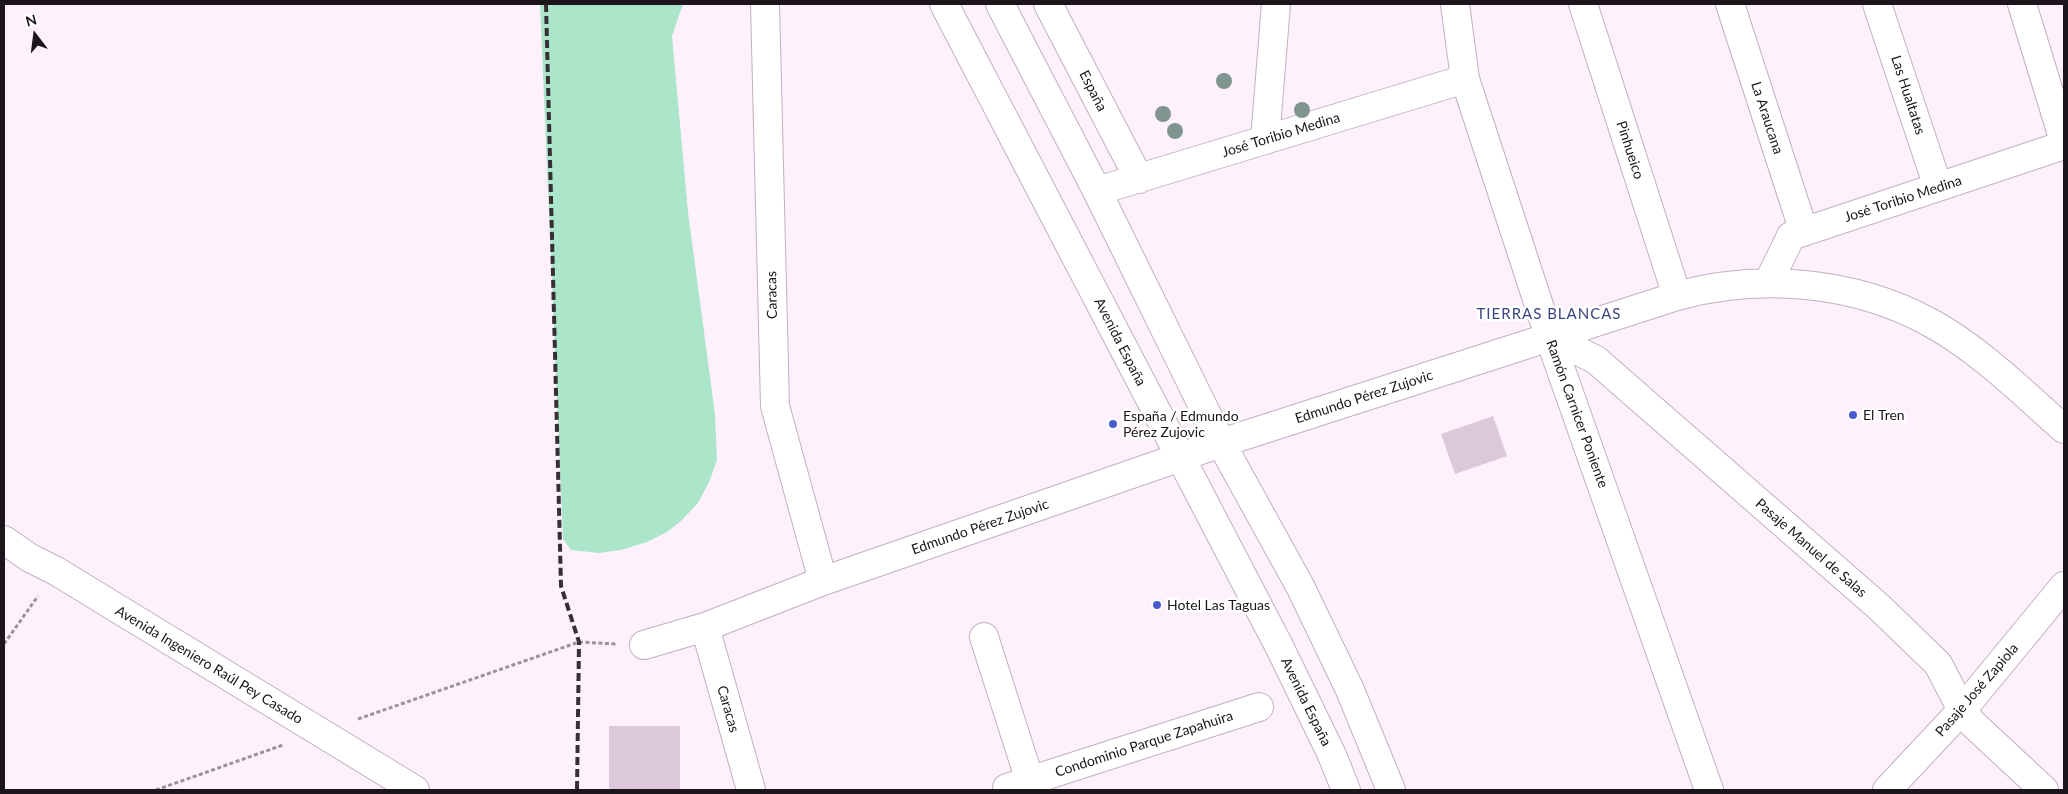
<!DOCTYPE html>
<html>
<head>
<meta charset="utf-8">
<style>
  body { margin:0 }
  #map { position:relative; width:2068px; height:794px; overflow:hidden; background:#fef1fc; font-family:Lato,sans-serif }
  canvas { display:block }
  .frame { position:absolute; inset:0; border:5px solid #1c151b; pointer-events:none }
  .north { position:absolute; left:10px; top:10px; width:50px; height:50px; -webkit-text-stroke:4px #fff; paint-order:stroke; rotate:345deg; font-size:14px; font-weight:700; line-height:20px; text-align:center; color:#1c151b }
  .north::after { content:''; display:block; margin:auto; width:18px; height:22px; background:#1c151b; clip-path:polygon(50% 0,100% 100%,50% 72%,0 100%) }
</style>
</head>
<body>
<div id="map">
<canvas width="2068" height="794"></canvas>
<div class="frame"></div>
<div class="north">N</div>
</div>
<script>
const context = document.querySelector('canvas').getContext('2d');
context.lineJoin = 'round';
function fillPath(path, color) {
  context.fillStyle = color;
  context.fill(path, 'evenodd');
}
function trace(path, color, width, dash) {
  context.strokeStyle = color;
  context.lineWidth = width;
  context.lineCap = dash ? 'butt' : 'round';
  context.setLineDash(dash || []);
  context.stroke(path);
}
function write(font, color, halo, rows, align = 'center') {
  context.font = font + ' Lato,sans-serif';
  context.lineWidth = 5;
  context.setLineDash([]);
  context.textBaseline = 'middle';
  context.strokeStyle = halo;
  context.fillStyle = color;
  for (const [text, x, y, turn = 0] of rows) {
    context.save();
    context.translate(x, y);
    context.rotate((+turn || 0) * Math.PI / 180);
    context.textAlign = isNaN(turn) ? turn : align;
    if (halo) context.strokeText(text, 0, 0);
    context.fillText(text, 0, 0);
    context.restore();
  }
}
const green = new Path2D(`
  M 540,4 L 683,4 L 672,36 L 688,212 L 715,414 L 717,460 L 710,480 L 698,503 L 682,520 L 667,532 L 647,542 L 621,550 L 599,553 L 571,550 L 563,539 Z`);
const building = new Path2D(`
  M 1493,416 L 1507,456 L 1455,474 L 1441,434 Z
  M 609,726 L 680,726 L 680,790 L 609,790 Z`);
const path = new Path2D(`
  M 4,644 L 38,596
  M 358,719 L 579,642 L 616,644
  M 156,790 L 283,745`);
const minor = new Path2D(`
  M 765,4 L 775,406 L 823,581
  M 944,4 L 1279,646 L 1332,755 L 1346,790
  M 1000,4 L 1097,191 L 1221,443 L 1301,588 L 1350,690 L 1391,790
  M 1048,4 L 1139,179
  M 1455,4 L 1465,79 L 1549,336 L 1709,790
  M 1583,4 L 1677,296
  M 1730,4 L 1804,232
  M 1877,4 L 1938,187
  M 2022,4 L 2064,141
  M 1265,140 L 1276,4
  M 1097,191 L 1465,79
  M 1768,283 L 1791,236 L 2064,145
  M 1549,336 L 1596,360 L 1879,607 L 1938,664 L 1962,710 L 1972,723 L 2044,790
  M 4,540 L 30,558 L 56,571 L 415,790
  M 705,627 L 751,790
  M 984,637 L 1030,781
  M 644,645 L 705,627 L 823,581 L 1221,443 L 1677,296 C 1760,273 1855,281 1931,323 C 1980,350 2022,392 2064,429
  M 1008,790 L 1007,788 L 1259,707
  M 1887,790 L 1962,710 L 2064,586`);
const rail = new Path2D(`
  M 546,4 L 561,586 L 579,642 L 577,790`);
const trees = [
  [1224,81],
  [1302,110],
  [1163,114],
  [1175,131]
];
const markers = [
  [1853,415,5,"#475ace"],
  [1113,424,5,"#475ace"],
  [1157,605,5,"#475ace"]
];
const streetNames = [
  ["España",1093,91,63],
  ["Las Hualtatas",1908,95,72],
  ["La Araucana",1767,118,72],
  ["José Toribio Medina",1281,135,-17],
  ["Pinhueico",1630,150,72],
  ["José Toribio Medina",1903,199,-18],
  ["Caracas",772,295,-91],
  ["Avenida España",1120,342,63],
  ["Edmundo Pérez Zujovic",1364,397,-18],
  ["Ramón Carnicer Poniente",1577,414,70],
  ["Edmundo Pérez Zujovic",980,527,-19],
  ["Pasaje Manuel de Salas",1811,548,41],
  ["Avenida Ingeniero Raúl Pey Casado",209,665,31],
  ["Pasaje José Zapiola",1977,690,-49],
  ["Avenida España",1306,702,64],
  ["Caracas",728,709,74],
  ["Condominio Parque Zapahuira",1144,744,-18]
];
const poiNames = [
  ["El Tren",1863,415],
  ["España / Edmundo",1123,416],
  ["Pérez Zujovic",1123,432],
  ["Hotel Las Taguas",1167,605]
];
const neighbourhoodNames = [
  ["TIERRAS BLANCAS",1549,314]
];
fillPath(green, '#ace6ca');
fillPath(building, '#dcc8da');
trace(minor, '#c2afc1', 30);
trace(path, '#9d929b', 3, [4, 2.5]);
trace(minor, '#fff', 28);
trace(rail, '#372f36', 4, [8, 4]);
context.fillStyle = '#80958f';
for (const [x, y] of trees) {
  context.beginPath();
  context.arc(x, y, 8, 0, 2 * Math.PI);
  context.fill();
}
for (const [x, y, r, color] of markers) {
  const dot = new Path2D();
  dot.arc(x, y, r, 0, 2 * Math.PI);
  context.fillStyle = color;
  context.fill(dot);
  trace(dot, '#fff', 2);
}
write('14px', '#1c151b', '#fff', streetNames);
write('14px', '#1c151b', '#fff', poiNames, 'left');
context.letterSpacing = '1px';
write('15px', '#384681', '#fff', neighbourhoodNames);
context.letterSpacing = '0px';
</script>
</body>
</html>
